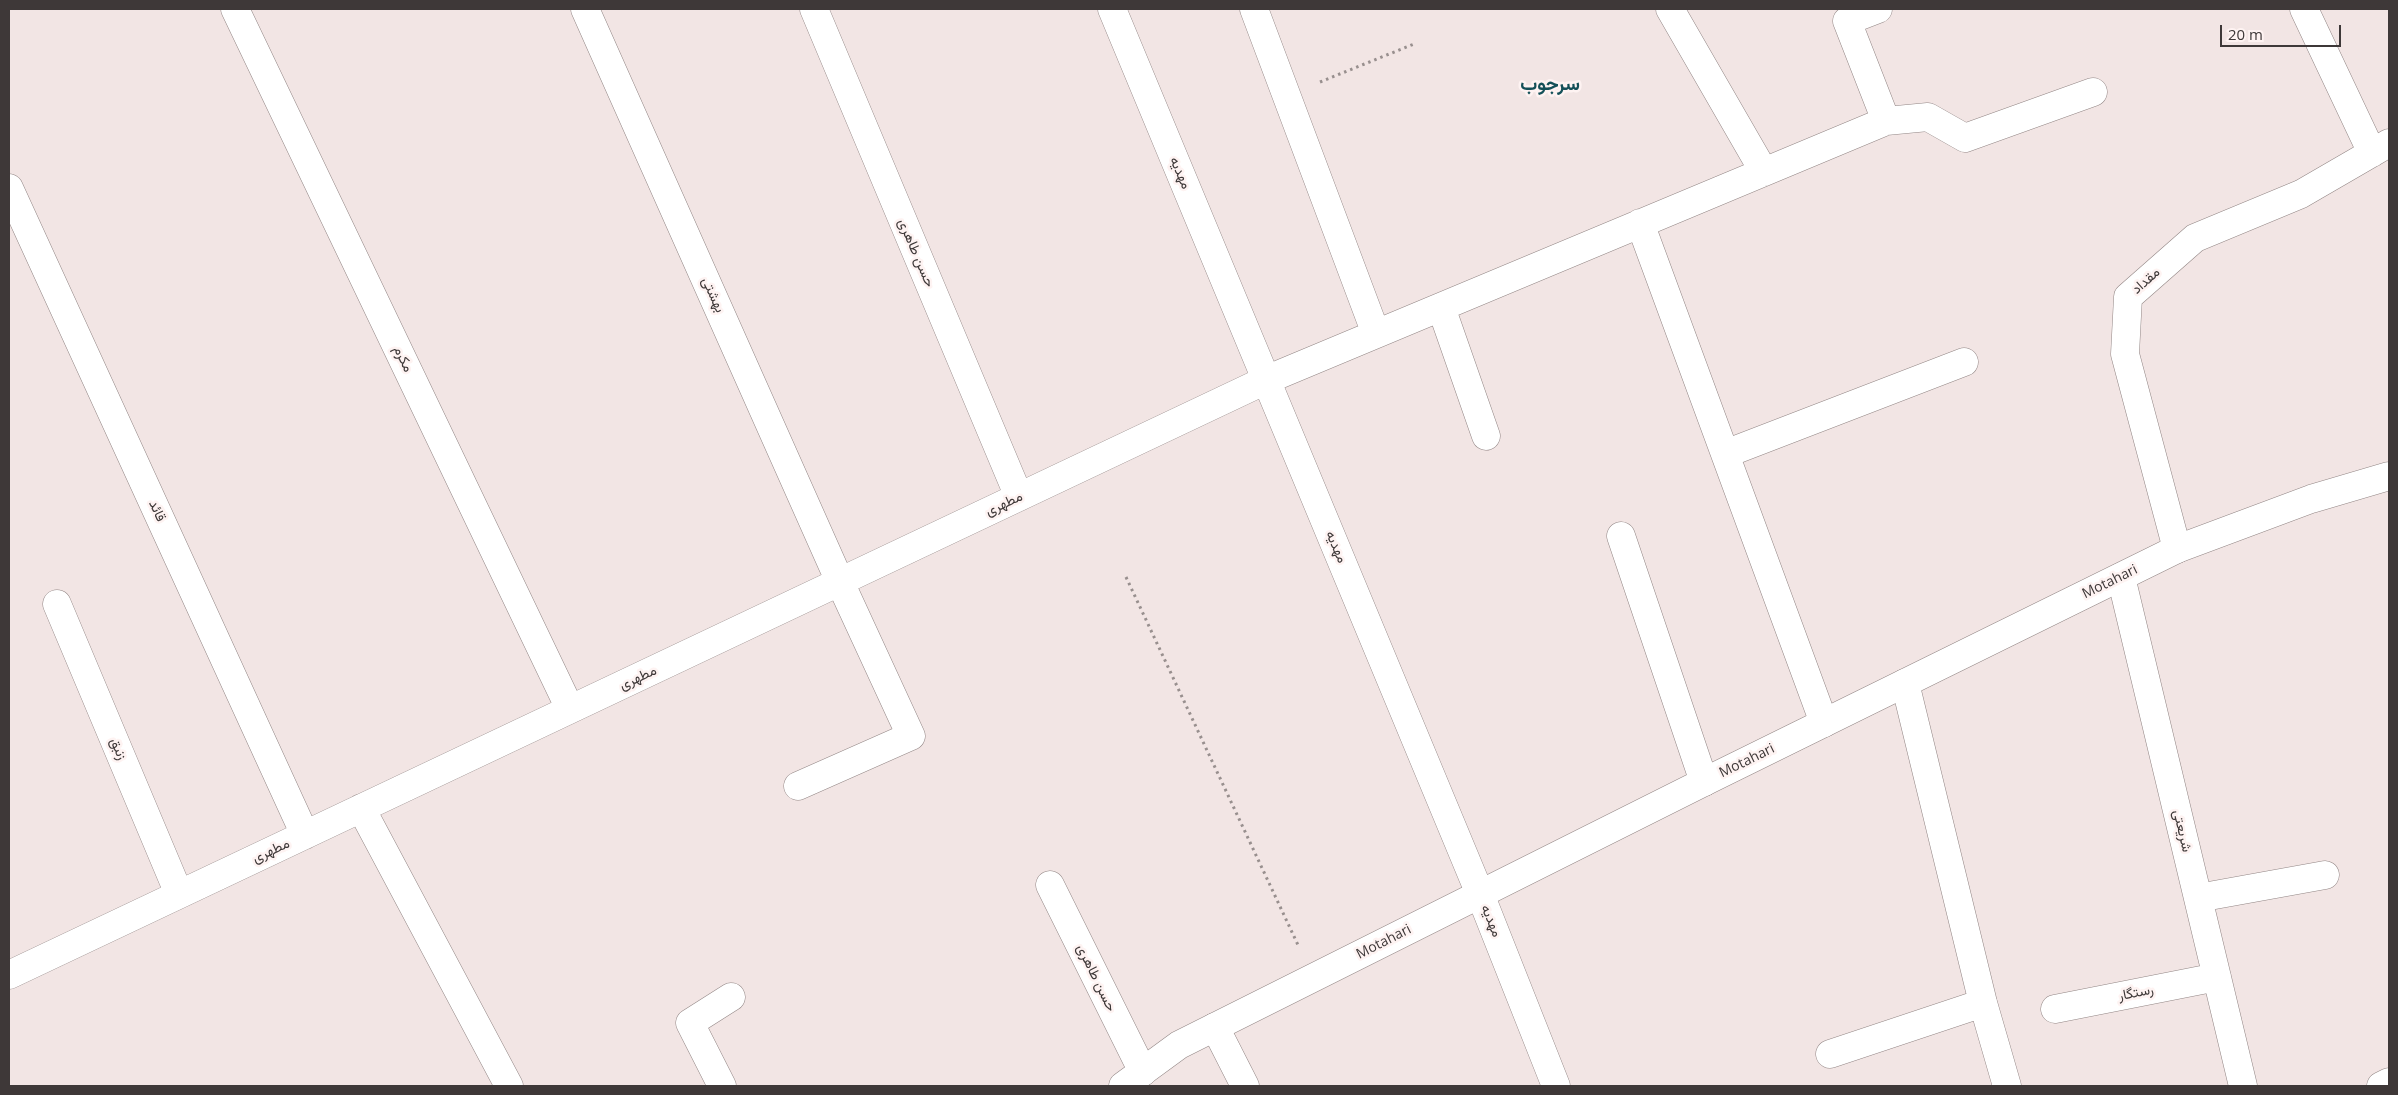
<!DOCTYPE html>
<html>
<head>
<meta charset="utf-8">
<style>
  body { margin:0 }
  #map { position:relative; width:2398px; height:1095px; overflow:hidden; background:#f2e5e4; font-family:"Open Sans",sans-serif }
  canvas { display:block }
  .frame { position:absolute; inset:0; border:10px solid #3e3838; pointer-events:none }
  .scale { position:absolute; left:2220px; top:25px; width:121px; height:22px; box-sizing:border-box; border:2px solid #3e3838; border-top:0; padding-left:6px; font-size:15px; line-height:18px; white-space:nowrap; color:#3e3838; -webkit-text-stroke:4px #fef3f2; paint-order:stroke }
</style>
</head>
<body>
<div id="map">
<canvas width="2398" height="1095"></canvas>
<div class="frame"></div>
<div class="scale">20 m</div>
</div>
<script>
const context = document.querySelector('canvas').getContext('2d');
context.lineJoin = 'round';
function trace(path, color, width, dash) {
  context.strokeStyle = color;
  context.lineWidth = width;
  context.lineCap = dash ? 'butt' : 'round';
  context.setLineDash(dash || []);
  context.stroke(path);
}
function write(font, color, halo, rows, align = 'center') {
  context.font = font + ' "Open Sans",Vazirmatn,sans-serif';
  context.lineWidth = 5;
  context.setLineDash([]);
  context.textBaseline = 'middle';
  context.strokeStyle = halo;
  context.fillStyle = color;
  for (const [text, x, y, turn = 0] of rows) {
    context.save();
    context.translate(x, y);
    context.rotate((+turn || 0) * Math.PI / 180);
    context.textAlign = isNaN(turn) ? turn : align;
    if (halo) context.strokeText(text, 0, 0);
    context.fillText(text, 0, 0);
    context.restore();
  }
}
const path = new Path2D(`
  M 1320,82 L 1414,44
  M 1126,577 L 1298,945`);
const street = new Path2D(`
  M 235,9 L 570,709
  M 585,9 L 840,582 L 911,736 L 798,786
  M 814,9 L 1019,497
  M 1112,9 L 1480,894 L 1556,1086
  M 1254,9 L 1376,334
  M 1670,9 L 1764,172
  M 2304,9 L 2372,153
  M 1886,121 L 1928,117 L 1965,138 L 2093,92
  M 9,188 L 305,835
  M 1640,223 L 1824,723
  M 1441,307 L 1486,436
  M 1725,454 L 1964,362
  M 1621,536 L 1704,782
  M 2177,549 L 2125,354 L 2128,297 L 2195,238 L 2301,194 L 2389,143
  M 2121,577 L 2243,1086
  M 57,604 L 179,894
  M 1905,683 L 1983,1003 L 2007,1086
  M 361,808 L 509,1086
  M 1050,885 L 1143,1072
  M 2198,898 L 2325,875
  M 9,975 L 1266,380 L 1886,121 L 1847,21 L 1878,9
  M 2055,1009 L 2217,977
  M 1215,1027 L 1245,1086
  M 1830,1054 L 1983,1003
  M 722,1086 L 690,1023 L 731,997
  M 2381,1086 L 2389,1082`);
const secondary = new Path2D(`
  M 1123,1086 L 1179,1045 L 1704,782 L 2177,549 L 2311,499 L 2389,476`);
const streetNames = [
  ["مهدیه",1180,173,67],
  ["حسن طاهری",916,253,67],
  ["مقداد",2146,281,-42],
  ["بهشتی",713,295,66],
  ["مکرم",403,359,64],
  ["مطهری",1004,504,-25],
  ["قائد",157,511,65],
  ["مهدیه",1336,547,67],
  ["Motahari",2110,582,-26],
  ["مطهری",638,678,-25],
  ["زنبق",118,749,67],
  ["Motahari",1747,761,-26],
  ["شریعتی",2182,831,77],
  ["مطهری",271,851,-25],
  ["مهدیه",1491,921,68],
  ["Motahari",1384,942,-27],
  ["حسن طاهری",1096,978,64],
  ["رستگار",2136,993,-11]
];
const districtNames = [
  ["سرجوب",1550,85]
];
trace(street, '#928685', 29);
trace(secondary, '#928685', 29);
trace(path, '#988f8e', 3, [2.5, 4]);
trace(street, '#fff', 28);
trace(secondary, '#fff', 28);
write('14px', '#3e3838', '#fef3f2', streetNames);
write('bold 19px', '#145058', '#fef3f2', districtNames);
</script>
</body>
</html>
